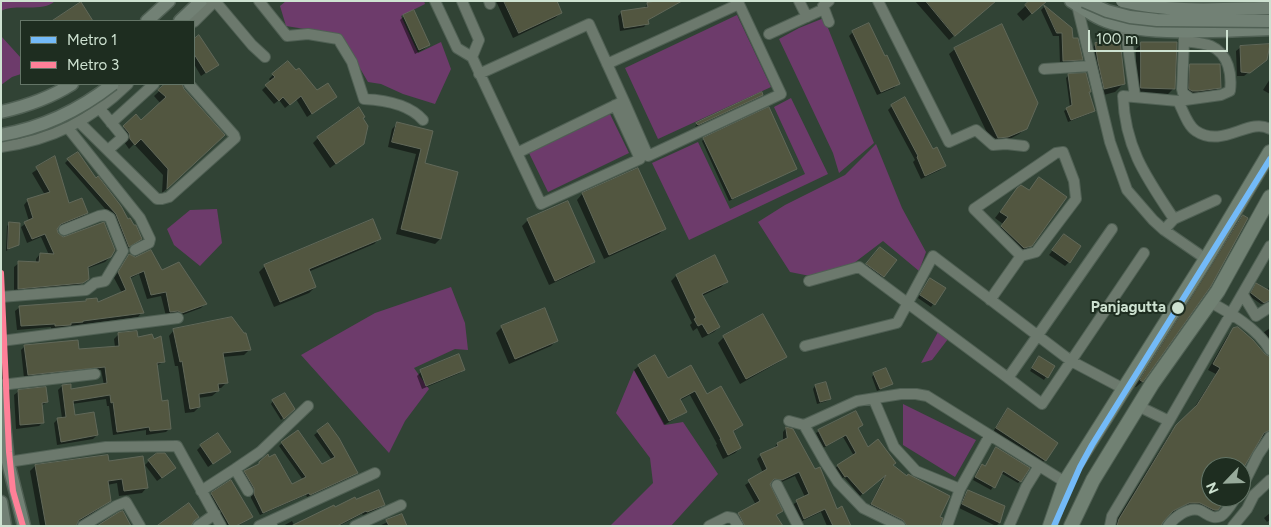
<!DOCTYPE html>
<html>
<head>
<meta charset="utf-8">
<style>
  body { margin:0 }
  #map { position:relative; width:1271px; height:527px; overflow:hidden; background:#314335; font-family:Figtree,sans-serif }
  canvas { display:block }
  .frame { position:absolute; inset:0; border:2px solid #cee2d1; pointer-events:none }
  .legend { position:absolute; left:20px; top:20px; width:175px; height:65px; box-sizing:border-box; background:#1e2d20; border:1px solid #647567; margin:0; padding:6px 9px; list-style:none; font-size:15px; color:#cee2d1 }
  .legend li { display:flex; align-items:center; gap:10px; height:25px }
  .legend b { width:25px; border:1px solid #647567 }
  .north { position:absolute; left:1201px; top:457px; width:50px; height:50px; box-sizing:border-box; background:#1e2d20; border:1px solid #647567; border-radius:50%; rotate:246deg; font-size:14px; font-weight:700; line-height:20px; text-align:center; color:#cee2d1 }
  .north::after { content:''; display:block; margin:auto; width:18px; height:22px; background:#97aa9a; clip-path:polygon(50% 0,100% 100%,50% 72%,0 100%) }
  .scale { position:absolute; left:1088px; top:30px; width:140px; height:22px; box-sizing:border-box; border:2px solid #cee2d1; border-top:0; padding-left:6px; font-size:15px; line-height:18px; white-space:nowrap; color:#cee2d1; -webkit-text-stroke:4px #1e2d20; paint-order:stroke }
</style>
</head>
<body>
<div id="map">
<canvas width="1271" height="527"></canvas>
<div class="frame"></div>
<ul class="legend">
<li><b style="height:6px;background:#73baf8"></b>Metro 1</li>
<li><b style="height:6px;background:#ff8098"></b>Metro 3</li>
</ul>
<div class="north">N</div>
<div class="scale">100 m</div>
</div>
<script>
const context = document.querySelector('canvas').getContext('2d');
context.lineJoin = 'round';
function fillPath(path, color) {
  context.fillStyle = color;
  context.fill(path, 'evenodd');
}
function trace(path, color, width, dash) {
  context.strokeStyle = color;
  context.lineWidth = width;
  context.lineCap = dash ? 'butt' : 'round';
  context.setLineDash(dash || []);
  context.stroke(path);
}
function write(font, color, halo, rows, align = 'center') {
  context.font = font + ' Figtree,sans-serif';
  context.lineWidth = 4;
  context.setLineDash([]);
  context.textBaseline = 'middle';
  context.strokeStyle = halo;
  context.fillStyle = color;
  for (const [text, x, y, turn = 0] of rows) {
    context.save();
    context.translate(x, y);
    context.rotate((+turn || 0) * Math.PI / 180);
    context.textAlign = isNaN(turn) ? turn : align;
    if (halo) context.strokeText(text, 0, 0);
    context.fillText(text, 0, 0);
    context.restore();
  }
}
const green = new Path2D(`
  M 1,1 L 55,1 C 43,13 15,3 1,11 Z
  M 286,1 L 424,1 L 425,4 L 401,16 L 418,53 L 441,42 L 451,69 L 435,104 L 403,94 L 381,84 L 368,82 L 347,46 L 336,34 L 286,26 L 280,6 Z
  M 737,15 L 771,87 L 658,139 L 625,68 Z
  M 824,18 L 874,143 L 839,173 L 833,153 L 779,39 L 799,28 Z
  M 1,36 L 21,58 L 21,74 L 12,77 L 1,85 Z
  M 791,98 L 828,174 L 689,240 L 652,163 L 698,142 L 730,209 L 805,174 L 774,107 Z
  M 610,114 L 629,153 L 548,192 L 529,153 Z
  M 876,144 L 902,208 L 926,252 L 919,271 L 883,241 L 854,263 L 810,276 L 790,272 L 758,222 L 785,205 L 845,175 Z
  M 217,209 L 222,243 L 200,266 L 174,245 L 167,229 L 190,210 Z
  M 451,287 L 465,323 L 468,350 L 455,349 L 414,368 L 429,389 L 405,421 L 389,453 L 301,355 L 375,313 Z
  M 938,332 L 948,339 L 932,360 L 921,363 Z
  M 634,370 L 665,425 L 683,422 L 718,474 L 671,526 L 610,526 L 653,483 L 650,458 L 616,413 Z
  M 903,404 L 976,440 L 955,477 L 903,445 Z`);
const shadow = new Path2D(`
  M 496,1 L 555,1 L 561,13 L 555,18 L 513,38 Z
  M 915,1 L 991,1 L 987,8 L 949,40 Z
  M 1031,1 L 1032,13 L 1023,21 L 1017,14 Z
  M 648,4 L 672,6 L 647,21 L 647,23 L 644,27 L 620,31 L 618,16 L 621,13 L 644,8 Z
  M 1044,7 L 1071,29 L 1071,40 L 1082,59 L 1078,63 L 1060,64 L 1059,36 L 1053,36 L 1041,10 Z
  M 404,16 L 428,45 L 424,49 L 415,54 L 400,20 Z
  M 853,32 L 898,84 L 894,88 L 877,95 L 849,36 Z
  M 199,37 L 217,65 L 201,76 L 194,64 L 194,40 Z
  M 1142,43 L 1174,88 L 1168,94 L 1136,94 L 1136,49 Z
  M 1096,44 L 1124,83 L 1115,92 L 1096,97 L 1088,53 Z
  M 1241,47 L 1263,61 L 1244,76 L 1237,76 L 1236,51 Z
  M 955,49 L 1026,128 L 1019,134 L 1002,143 L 992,143 L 949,54 Z
  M 1190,65 L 1220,87 L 1215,91 L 1188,95 L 1185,93 L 1186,69 Z
  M 273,75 L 317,91 L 335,97 L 307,117 L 296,99 L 285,108 L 279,100 L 274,104 L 262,90 L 271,82 L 269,79 Z
  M 1068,76 L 1090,92 L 1088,93 L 1094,111 L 1091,113 L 1068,122 L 1064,111 L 1070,107 L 1066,78 Z
  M 1270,79 L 1270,94 L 1263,90 Z
  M 167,84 L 182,84 L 183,89 L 218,141 L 162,193 L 163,175 L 134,144 L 129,149 L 118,133 L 136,116 L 141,122 L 161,104 L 154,96 Z
  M 762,95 L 759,97 L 695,127 L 697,124 Z
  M 892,106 L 945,166 L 940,170 L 921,179 L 913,162 L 915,160 L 888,110 Z
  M 362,118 L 362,144 L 330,168 L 313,143 L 318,138 Z
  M 398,123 L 431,132 L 423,164 L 456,173 L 440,239 L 435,244 L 396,234 L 416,154 L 388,147 L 392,129 Z
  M 704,139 L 796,169 L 729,201 L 702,141 Z
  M 54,158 L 69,205 L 87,213 L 82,217 L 57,227 L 57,234 L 62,238 L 110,257 L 105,262 L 86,269 L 87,279 L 78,287 L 14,292 L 14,267 L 19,263 L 36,263 L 36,259 L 40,254 L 49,255 L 41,237 L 27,243 L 21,227 L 29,221 L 24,205 L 28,200 L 45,195 L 32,173 Z
  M 68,160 L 127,220 L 141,238 L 137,242 L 125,250 L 113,218 L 65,163 Z
  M 637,169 L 664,229 L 659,234 L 604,259 L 577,200 L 582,194 Z
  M 1039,179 L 1031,245 L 1025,251 L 1018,253 L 996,233 L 1003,224 L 995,218 L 1017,189 L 1028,191 Z
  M 567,203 L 594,262 L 588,267 L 549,285 L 522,226 L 528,220 Z
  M 1243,216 L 1210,286 L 1142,382 L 1136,387 L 1135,387 L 1237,222 Z
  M 10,223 L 18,244 L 6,251 L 7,226 Z
  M 1064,235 L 1069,262 L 1065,266 L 1049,255 Z
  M 380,238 L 374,244 L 308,272 L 315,287 L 309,293 L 274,307 L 259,272 L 265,266 Z
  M 876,252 L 883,276 L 879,280 L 863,269 Z
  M 129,255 L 161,272 L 205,304 L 201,308 L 177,317 L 166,316 L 161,296 L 147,299 L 139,274 L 129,279 L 142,312 L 138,317 L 79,325 L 65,329 L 51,330 L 51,327 L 17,330 L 15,311 L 20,307 L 83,303 L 86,300 L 97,304 L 122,293 L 114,278 Z
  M 676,276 L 727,281 L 721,287 L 702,296 L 719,327 L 714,332 L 702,338 L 697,328 L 693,331 L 690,325 L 692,323 L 671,281 Z
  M 928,282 L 944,289 L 931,307 L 918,298 Z
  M 1270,285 L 1269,303 L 1261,304 L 1249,296 L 1254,287 L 1267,291 Z
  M 762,316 L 785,357 L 779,362 L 740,384 L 718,343 L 724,337 Z
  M 502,327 L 557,340 L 551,346 L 509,364 L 496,333 Z
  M 1270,328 L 1270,348 L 1260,335 Z
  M 1234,329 L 1270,428 L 1251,451 L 1241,472 L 1241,467 L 1211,467 L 1211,497 L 1227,497 L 1212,514 L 1181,509 L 1170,514 L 1161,522 L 1160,526 L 1113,526 L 1171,432 L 1192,411 L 1216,374 L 1208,370 L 1228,335 Z
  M 174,330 L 249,350 L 244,355 L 223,357 L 226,383 L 221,388 L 217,388 L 218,391 L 212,396 L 198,398 L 199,407 L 194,412 L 185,413 L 178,366 L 175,366 L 169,336 Z
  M 118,335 L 137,338 L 163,362 L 156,366 L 161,402 L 170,428 L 166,432 L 146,435 L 146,430 L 113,435 L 109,406 L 107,406 L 106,399 L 72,404 L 74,417 L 97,435 L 93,439 L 57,445 L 54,423 L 58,419 L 62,418 L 58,390 L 62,386 L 70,390 L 104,385 L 101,370 L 24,378 L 21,350 L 25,346 L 78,350 L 115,347 L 114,339 Z
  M 1039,358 L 1053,366 L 1044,380 L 1030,371 Z
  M 639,366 L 706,396 L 742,425 L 732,433 L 740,448 L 735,453 L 723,459 L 716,445 L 717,444 L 690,395 L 679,401 L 685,411 L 680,416 L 664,425 L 634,370 Z
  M 464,369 L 460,373 L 422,389 L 417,376 L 421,372 Z
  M 874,374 L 891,384 L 877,391 L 872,377 Z
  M 815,386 L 829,398 L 827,401 L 817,404 L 813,389 Z
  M 19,391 L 47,402 L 41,406 L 43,422 L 39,426 L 16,429 L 14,395 Z
  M 273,401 L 293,409 L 281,420 L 271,404 Z
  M 856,412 L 862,425 L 857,429 L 867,448 L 891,465 L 939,517 L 939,526 L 903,526 L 869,507 L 886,473 L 860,496 L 844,477 L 842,479 L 835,468 L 854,456 L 843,437 L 823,448 L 816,433 Z
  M 1004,414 L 1045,460 L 1041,464 L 993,432 Z
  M 328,424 L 357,473 L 353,476 L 307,497 L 306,495 L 260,515 L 251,498 L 251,491 L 242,475 L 245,472 L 291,486 L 303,480 L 279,446 L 282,443 L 321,466 L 332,460 L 314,435 Z
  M 786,428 L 837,510 L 850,526 L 827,526 L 821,512 L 800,522 L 792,505 L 805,497 L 795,476 L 777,484 L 772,481 L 770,483 L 770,488 L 781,511 L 776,516 L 781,526 L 739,526 L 735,518 L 756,505 L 745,485 L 763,473 L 757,459 L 761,455 L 774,449 L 774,448 L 777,444 L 783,441 L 783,432 Z
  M 201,446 L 229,452 L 208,467 L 197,450 Z
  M 996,448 L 1020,481 L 1018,483 L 1001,473 L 991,490 L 973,480 L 979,468 L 982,466 L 985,467 Z
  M 107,456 L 108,462 L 147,487 L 142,493 L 119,496 L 117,483 L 107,485 L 109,501 L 76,526 L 40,526 L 30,471 L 35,466 Z
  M 149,461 L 170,472 L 157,481 L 145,465 Z
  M 231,482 L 252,517 L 238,526 L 224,526 L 207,498 Z
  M 968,492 L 1004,506 L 999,523 L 996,526 L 959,508 L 964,496 Z
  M 356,501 L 383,504 L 380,508 L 363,515 L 362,514 L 339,526 L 283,526 L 292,521 L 294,525 Z
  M 1270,513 L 1270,520 L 1267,522 L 1264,518 Z
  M 401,516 L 405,526 L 379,526 Z`);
const building = new Path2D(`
  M 504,1 L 557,1 L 562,13 L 519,33 Z
  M 656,1 L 682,1 L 648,20 L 649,24 L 624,28 L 621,11 L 648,7 L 647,3 Z
  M 926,1 L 996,1 L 955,36 Z
  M 1029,1 L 1047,1 L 1032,14 L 1025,5 Z
  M 81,2 L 93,21 L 52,21 Z
  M 1044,5 L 1072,28 L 1073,38 L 1078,38 L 1083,60 L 1063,61 L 1062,33 L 1057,33 Z
  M 414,10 L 430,45 L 419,50 L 403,15 Z
  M 869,23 L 885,56 L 887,55 L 900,84 L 881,92 L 852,31 Z
  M 1002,24 L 1038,103 L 1027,129 L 1008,137 L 998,138 L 954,48 Z
  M 199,35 L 219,65 L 206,73 L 194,54 L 194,39 Z
  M 1120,40 L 1125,84 L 1104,89 L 1098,62 L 1095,43 Z
  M 1141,42 L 1177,42 L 1175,89 L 1141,88 Z
  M 1270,44 L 1267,60 L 1250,73 L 1241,72 L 1240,46 Z
  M 288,61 L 296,70 L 299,68 L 317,90 L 328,83 L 337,97 L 312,114 L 301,96 L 290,105 L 283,97 L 279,101 L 265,85 L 275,77 L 272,74 Z
  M 1190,64 L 1220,64 L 1221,88 L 1198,91 L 1192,91 L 1189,89 Z
  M 1086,73 L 1091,92 L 1089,92 L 1095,111 L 1071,120 L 1066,108 L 1072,105 L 1068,74 Z
  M 165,84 L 182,84 L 184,89 L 225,135 L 167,189 L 168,169 L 141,139 L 135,145 L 130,139 L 129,133 L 123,126 L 136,114 L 141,120 L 166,97 L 158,90 Z
  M 762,92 L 763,95 L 698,125 L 696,123 Z
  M 905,97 L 933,149 L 937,147 L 946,166 L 925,176 L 917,157 L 918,156 L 891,105 Z
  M 359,107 L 365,117 L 363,118 L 368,126 L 364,144 L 336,164 L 317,137 Z
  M 769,107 L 797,169 L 732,199 L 703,138 Z
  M 397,122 L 433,131 L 425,163 L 458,172 L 441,239 L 401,229 L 421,149 L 392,142 Z
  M 78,152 L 96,178 L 98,176 L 121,206 L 128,219 L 130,218 L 134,225 L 136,225 L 142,239 L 129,247 L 116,214 L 67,159 Z
  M 55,156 L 69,203 L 82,198 L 88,213 L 61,224 L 57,229 L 58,233 L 63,237 L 66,236 L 104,222 L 115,250 L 111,257 L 88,267 L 89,279 L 83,283 L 18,289 L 18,261 L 39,262 L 40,253 L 54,254 L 45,234 L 32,239 L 24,222 L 33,218 L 27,199 L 50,192 L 36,167 Z
  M 638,168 L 666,229 L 609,255 L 582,193 Z
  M 1039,177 L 1067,197 L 1032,246 L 1024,248 L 1001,226 L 1008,217 L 1000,212 L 1017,188 L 1021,185 L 1029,190 Z
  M 568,201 L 595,262 L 555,281 L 527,219 Z
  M 1243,215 L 1248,218 L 1211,286 L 1143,382 L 1140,380 Z
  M 373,219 L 381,239 L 309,269 L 316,287 L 280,302 L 264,265 Z
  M 9,222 L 20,223 L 19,245 L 8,249 Z
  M 1064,234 L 1081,246 L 1070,263 L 1052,250 Z
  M 880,247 L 897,260 L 884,277 L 866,264 Z
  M 151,250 L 162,270 L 179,262 L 207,304 L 182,313 L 178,311 L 170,312 L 166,292 L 151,295 L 144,271 L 130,277 L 144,313 L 83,321 L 83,322 L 71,323 L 71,325 L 55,326 L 55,324 L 21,326 L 19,306 L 86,301 L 86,299 L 97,298 L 98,302 L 126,290 L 118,272 L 129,254 L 135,257 Z
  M 715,255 L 728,282 L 702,294 L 720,327 L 708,334 L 702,324 L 698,326 L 694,319 L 696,318 L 676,275 Z
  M 930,278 L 946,288 L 935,305 L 920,295 Z
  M 1256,283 L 1270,291 L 1270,300 L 1264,303 L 1251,293 Z
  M 545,308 L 558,341 L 515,359 L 501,326 Z
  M 763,314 L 787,357 L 746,379 L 723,336 Z
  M 232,317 L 244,333 L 246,333 L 251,350 L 223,353 L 228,383 L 218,384 L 219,391 L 199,394 L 200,407 L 190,409 L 182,361 L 180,362 L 173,329 Z
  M 1238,327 L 1253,340 L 1265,354 L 1270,357 L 1270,430 L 1264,433 L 1244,467 L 1211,467 L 1211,497 L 1228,497 L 1218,510 L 1214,510 L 1200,503 L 1189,503 L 1173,511 L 1163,522 L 1161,526 L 1117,526 L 1119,519 L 1176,425 L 1197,405 L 1220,368 L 1213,364 L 1233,328 Z
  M 137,331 L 138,337 L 152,334 L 154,339 L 161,336 L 165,362 L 157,363 L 162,401 L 168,400 L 171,429 L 150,431 L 149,427 L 117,432 L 113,402 L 111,403 L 110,395 L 73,401 L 75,415 L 94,412 L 98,435 L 61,442 L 57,418 L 66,417 L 62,385 L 71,384 L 71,389 L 107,383 L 105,367 L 28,375 L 24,345 L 78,340 L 79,349 L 119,346 L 118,333 Z
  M 459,354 L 465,370 L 426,386 L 420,370 Z
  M 655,355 L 668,378 L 691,365 L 707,394 L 721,386 L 743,425 L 733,431 L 741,448 L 728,455 L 720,439 L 721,439 L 695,391 L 680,399 L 687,412 L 669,421 L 638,365 Z
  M 1039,356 L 1055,366 L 1048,378 L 1032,368 Z
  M 886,368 L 893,384 L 880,389 L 873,373 Z
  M 826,382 L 831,399 L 820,402 L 815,385 Z
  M 46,387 L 48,402 L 42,403 L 44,423 L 20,425 L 18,390 Z
  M 285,393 L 295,409 L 284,419 L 272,400 Z
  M 1008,408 L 1058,443 L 1046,461 L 996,428 Z
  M 856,411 L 863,425 L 858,428 L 868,447 L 878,439 L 896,463 L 893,465 L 907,476 L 908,474 L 950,496 L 940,517 L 943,518 L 940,526 L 907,526 L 903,520 L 871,504 L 886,475 L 863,494 L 847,476 L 845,477 L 837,465 L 856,453 L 846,435 L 826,446 L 818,430 Z
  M 328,423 L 339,438 L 358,473 L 310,495 L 309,493 L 263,513 L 254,494 L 254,488 L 244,471 L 259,464 L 259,462 L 268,454 L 269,457 L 275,454 L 292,484 L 306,477 L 281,442 L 298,430 L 322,464 L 335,457 L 317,431 Z
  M 786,427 L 793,429 L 815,469 L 820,467 L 837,509 L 842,506 L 851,526 L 833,526 L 825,509 L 804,519 L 796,500 L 809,494 L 799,472 L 782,480 L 774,479 L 770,484 L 783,511 L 776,515 L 783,526 L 745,526 L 738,513 L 760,501 L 748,480 L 767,469 L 760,454 L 778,446 L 777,443 L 787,438 Z
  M 218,433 L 231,452 L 213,464 L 200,445 Z
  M 996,447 L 1030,468 L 1021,482 L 1003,471 L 995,488 L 975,477 L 982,464 L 985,466 Z
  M 157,453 L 165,453 L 176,468 L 162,478 L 148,460 Z
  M 108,455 L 109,461 L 143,456 L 148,488 L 124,491 L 122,479 L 108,481 L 111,501 L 79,520 L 76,526 L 46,526 L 35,465 Z
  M 231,480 L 253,517 L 236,526 L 230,526 L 211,493 Z
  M 379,490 L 385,505 L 367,512 L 366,511 L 337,526 L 291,526 L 334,505 L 335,507 L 355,497 L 356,499 Z
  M 968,490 L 1005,506 L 1000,523 L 962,504 Z
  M 189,503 L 199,517 L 194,521 L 191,526 L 157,526 Z
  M 123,511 L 131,526 L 97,526 L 119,512 Z
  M 402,514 L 407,526 L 389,526 L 386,520 Z`);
const minor = new Path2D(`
  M 215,1 L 252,45 L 265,57
  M 259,1 L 287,36 L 308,34 L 338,39 L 352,62 L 364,99 C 384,100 409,104 423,120
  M 435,1 L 457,48 L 472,57 L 541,204 L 640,159 L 615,105
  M 462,1 L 479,40 L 472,57
  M 489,1 L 490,4
  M 799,1 L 807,17
  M 829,1 L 823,6 L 829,22
  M 878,1 L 949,142 L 976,130 L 993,145 L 1006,144 L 1024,146
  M 1077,5 L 1110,142 L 1127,190 L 1153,220 L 1164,230 L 1206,259
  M 194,22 L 215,1
  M 1125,27 L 1135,96
  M 769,34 L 824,9
  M 1184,41 L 1182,89 L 1183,93 L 1191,99
  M 1044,69 L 1091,66
  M 479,74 L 589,24 L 624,101
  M 1178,101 L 1221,95 L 1230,91 C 1232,75 1229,54 1211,46 C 1204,43 1192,42 1184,41 L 1184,31
  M 100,109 L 123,137 L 108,150
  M 79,122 L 157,199 L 162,199 L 169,197 L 235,138 L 234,135 L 189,84
  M 111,123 L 154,84
  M 68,128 L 140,218 L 150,239 L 149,243 L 135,250
  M 1,147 C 53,140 91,120 128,84
  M 517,153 L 624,101 L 648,156 L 781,94 L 739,4 L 607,64
  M 1174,219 C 1146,177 1125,148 1123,96 L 1178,101 C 1183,110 1187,125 1196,131 C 1223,149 1249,117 1270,129
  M 1112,229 L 1008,378 L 1042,404 L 1144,253
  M 1164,230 L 1174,219 L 1216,200
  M 809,281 L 859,267 L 1008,378
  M 1243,295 L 1256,316 L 1270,307
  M 1,297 L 86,290 L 95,283 L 105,281 L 123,251 L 110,218 L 105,215 L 99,216 L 64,230
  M 990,300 L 1021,256 L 974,209 L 1056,153 L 1063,152 L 1074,181 L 1076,199 L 1036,252 L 1021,256
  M 1210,302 C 1232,314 1257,328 1270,350
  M 1,341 L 178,318
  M 805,346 L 897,323 L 933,256 L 1071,361 L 1124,389
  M 1,385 L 95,374
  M 874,400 L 894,447 L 916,471 L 960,489
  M 1138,406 L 1169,421
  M 789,421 L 804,425 L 857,401 L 901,394 L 916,394 L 927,396 L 1065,482
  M 804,425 L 825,462 L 838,482 L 863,508 L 900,526
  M 8,462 L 106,447 L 177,446 L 221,526
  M 235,469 L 248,491
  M 777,485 L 798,526
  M 1241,489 L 1258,455 L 1270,437
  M 201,491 L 235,469 L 260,452 L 308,406
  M 270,521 L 375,473
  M 83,526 L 116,506 L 126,502 L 140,526
  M 198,526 L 215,514
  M 259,526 L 270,521 L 272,525
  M 355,526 L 401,505
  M 709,526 L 727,517 L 733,518 L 738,526
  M 947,526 L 960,489 L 990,435
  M 1009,526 L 1026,487 L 1039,466
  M 1110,526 L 1112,516 L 1169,421 L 1270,246
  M 1168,526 C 1174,518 1187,507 1199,510 C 1207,513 1211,520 1221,516 C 1227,512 1232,503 1236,497
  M 1233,526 L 1247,509 L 1254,495 L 1270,480`);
const major = new Path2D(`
  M 1071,1 C 1081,7 1090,14 1101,19 C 1142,38 1224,30 1270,29
  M 147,21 L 169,1
  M 180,21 L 201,1
  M 1,112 C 27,106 50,98 72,84
  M 1,393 L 8,462 L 24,526
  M 1,502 L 5,526`);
const highway = new Path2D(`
  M 1050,526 L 1065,482 L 1206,259 L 1270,152
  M 1071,526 L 1093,480 L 1152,384 L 1218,291 L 1270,197`);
const majorBridge = new Path2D(`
  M 1084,1 L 1107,11 L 1130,17 L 1157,20 L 1270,21
  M 1122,1 C 1170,13 1221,9 1270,8
  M 1,135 C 42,128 81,109 113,84`);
const metro1 = new Path2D(`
  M 1054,526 L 1080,467 L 1092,445 L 1270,159`);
const metro2 = new Path2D(`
  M 1,273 L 9,452 L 13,491 L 23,526`);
const markers = [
  [1178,308,7,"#cee2d1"]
];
const stopNames = [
  ["Panjagutta",1166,308]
];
fillPath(green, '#6d3b6b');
fillPath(shadow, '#0007');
fillPath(building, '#525640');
trace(building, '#616859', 1);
trace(minor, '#506054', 12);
trace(major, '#506054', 15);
trace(highway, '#506054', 16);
trace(minor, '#6c796d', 10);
trace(major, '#728175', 12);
trace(highway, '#718173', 14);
trace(majorBridge, '#506054', 15, []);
trace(majorBridge, '#728175', 12);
trace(metro1, '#73baf8', 6);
trace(metro2, '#ff8098', 6);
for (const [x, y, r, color] of markers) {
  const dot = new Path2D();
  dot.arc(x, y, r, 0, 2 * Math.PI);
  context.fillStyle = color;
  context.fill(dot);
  trace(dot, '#1e2d20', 2);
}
write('bold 15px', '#cee2d1', '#1e2d20', stopNames, 'right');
</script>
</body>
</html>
